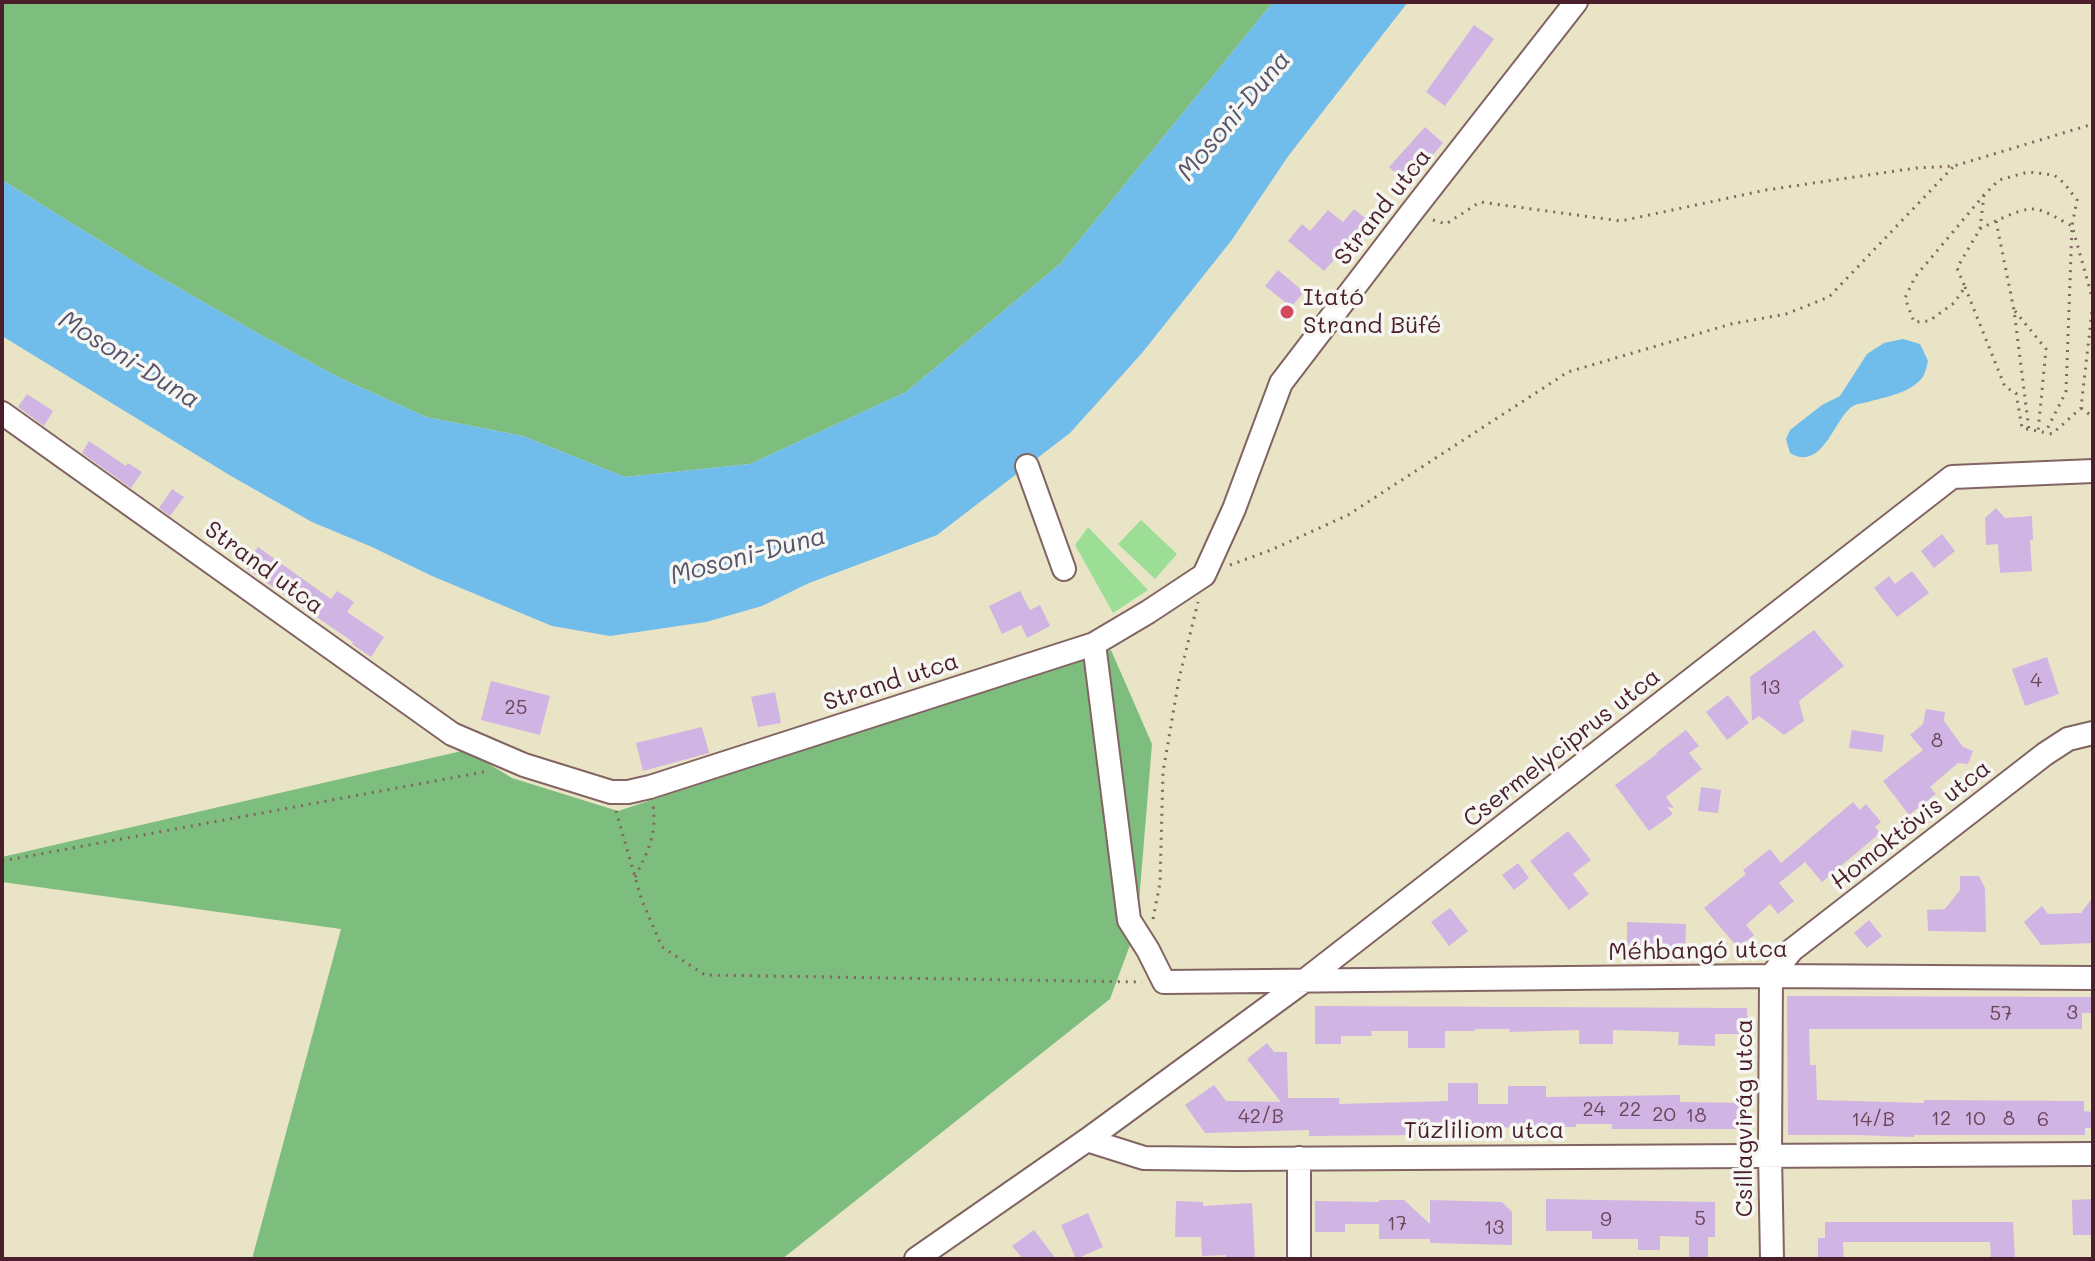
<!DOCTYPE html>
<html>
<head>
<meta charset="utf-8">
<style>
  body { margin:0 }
  #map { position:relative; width:2095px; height:1261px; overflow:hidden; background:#eae4c7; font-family:Mali,sans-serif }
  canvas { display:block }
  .frame { position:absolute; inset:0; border:4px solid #4a1f2b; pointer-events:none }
</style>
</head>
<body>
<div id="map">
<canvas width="2095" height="1261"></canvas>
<div class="frame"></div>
</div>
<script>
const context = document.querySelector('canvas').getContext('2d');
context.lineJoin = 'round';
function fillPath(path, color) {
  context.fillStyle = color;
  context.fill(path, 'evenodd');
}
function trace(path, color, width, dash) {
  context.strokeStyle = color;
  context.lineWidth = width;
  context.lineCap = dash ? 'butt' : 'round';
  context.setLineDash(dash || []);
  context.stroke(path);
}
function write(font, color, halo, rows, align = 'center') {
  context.font = font + ' Mali,sans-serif';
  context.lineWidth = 7;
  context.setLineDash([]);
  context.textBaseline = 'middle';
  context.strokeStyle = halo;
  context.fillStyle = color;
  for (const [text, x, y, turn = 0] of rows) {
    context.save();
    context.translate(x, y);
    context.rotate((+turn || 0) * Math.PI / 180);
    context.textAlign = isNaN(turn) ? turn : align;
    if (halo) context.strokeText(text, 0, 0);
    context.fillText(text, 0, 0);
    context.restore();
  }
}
const green = new Path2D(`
  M 1141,520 L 1177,554 L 1155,579 L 1118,544 Z
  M 1088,527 L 1148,590 L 1113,613 L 1075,545 Z`);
const forest = new Path2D(`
  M 2,2 L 1273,2 L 1060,264 L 906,392 L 750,464 L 625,477 L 523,436 L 426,417 L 336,376 L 261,335 L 146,269 L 2,180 Z
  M 1111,650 L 1152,744 L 1137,926 L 1110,999 L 782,1259 L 252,1259 L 341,929 L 2,882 L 2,857 L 466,750 L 512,778 L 618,811 Z`);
const water = new Path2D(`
  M 1273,2 L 1408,2 L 1289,155 L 1231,241 L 1142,353 L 1070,433 L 937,535 L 809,583 L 762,606 L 706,622 L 610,636 L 552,626 L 432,576 L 372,547 L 312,522 L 231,476 L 2,336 L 2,180 L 146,269 L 261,335 L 336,376 L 426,417 L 523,436 L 625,477 L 750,464 L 906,392 L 1060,264 Z
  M 1903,339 L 1920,344 L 1928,361 C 1927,366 1925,374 1922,378 C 1911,392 1887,397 1871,401 C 1866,403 1858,403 1853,406 C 1835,416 1823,473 1790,453 L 1786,439 L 1790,430 L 1822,405 L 1840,396 L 1867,354 L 1884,343 Z`);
const building = new Path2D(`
  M 1474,25 L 1494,39 L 1445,106 L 1426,92 Z
  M 1425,127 L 1443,143 L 1408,184 L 1389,167 Z
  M 1354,209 L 1369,221 L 1324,271 L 1288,241 L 1302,224 L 1310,231 L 1328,210 L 1343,222 Z
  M 1278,270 L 1304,292 L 1291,307 L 1265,286 Z
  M 27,394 L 53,411 L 44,426 L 18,407 Z
  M 89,441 L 126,466 L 128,463 L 142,472 L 131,488 L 82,453 Z
  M 172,489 L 184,497 L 170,516 L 159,508 Z
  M 1996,508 L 2005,518 L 2032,516 L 2033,540 L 2030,540 L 2032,571 L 2000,573 L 1998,544 L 1986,545 L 1985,518 Z
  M 1942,534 L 1955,551 L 1934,568 L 1921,551 Z
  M 258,547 L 331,599 L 337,591 L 354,602 L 347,612 L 384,637 L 371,657 L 352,644 L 353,642 L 244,567 Z
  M 1912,571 L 1929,593 L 1897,617 L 1874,588 L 1889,576 L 1895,584 Z
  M 1020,591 L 1030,610 L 1040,605 L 1050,626 L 1027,638 L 1021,625 L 1002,634 L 989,606 Z
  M 1814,630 L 1844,666 L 1799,701 L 1804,721 L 1784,735 L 1759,716 L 1752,721 L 1750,677 Z
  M 2047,657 L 2059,694 L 2025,706 L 2012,669 Z
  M 491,681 L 550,696 L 540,735 L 481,720 Z
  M 775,692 L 781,723 L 758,727 L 751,697 Z
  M 1728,695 L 1749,723 L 1727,740 L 1706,712 Z
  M 1926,709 L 1945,712 L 1944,721 L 1963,747 L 1973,751 L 1968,764 L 1958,763 L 1930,787 L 1936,794 L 1909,815 L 1883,781 L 1923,750 L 1910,735 L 1923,724 Z
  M 702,727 L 709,753 L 643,771 L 636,743 Z
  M 1686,730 L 1699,746 L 1689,753 L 1702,769 L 1666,797 L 1674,808 L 1667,807 L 1673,814 L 1649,831 L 1615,785 L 1657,754 L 1656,753 Z
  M 1852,730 L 1884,735 L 1882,752 L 1849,748 Z
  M 1701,787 L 1721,790 L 1718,813 L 1698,811 Z
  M 1853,802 L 1860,810 L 1866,804 L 1881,822 L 1875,827 L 1880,833 L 1822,882 L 1805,862 L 1779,883 L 1794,901 L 1778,914 L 1770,904 L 1746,925 L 1754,935 L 1738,948 L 1704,908 L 1746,874 L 1743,870 L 1770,849 L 1781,863 Z
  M 1568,831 L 1591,860 L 1573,874 L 1589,894 L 1569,910 L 1530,861 Z
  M 1518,863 L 1529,878 L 1514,890 L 1502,875 Z
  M 1960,876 L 1979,876 L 1985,888 L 1986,932 L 1928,931 L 1927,910 L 1945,909 L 1960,890 Z
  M 2093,897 L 2093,943 L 2041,945 L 2024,922 L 2042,906 L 2048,914 L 2081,913 Z
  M 1450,908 L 1468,931 L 1449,946 L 1431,922 Z
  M 1869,920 L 1882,936 L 1867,948 L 1854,933 Z
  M 1627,922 L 1686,924 L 1685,950 L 1627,949 Z
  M 1787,996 L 2093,997 L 2093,1013 L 2082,1013 L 2082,1029 L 1809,1029 L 1810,1065 L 1816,1065 L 1817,1100 L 1924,1103 L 1924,1100 L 2084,1101 L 2084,1111 L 2093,1112 L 2093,1128 L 2085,1128 L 2085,1135 L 1914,1135 L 1914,1137 L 1856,1135 L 1788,1135 Z
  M 1315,1006 L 1747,1008 L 1748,1034 L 1715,1034 L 1715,1046 L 1678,1045 L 1679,1032 L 1613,1030 L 1613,1044 L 1579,1044 L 1579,1030 L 1509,1032 L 1510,1029 L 1475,1029 L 1475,1031 L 1445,1031 L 1445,1048 L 1408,1048 L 1408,1031 L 1371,1031 L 1372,1036 L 1341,1036 L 1341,1044 L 1315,1044 Z
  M 1267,1043 L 1274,1052 L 1287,1052 L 1288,1098 L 1340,1098 L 1339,1104 L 1448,1101 L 1448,1083 L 1478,1083 L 1478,1104 L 1508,1104 L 1508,1086 L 1546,1086 L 1546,1097 L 1680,1095 L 1680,1102 L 1747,1103 L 1747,1129 L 1612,1129 L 1612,1124 L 1576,1124 L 1576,1127 L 1422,1128 L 1422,1135 L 1309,1136 L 1309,1130 L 1205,1133 L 1185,1105 L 1214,1085 L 1226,1101 L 1281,1102 L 1247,1059 Z
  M 1546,1199 L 1715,1202 L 1715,1237 L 1708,1237 L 1708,1259 L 1689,1259 L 1689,1237 L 1660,1236 L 1660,1250 L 1638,1250 L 1638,1239 L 1592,1239 L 1592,1231 L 1546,1231 Z
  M 2093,1199 L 2093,1235 L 2073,1235 L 2072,1200 Z
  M 1379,1200 L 1404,1200 L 1430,1224 L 1430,1200 L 1502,1202 L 1512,1212 L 1512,1245 L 1430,1243 L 1430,1239 L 1379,1239 L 1379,1224 L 1345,1224 L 1345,1232 L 1315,1232 L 1315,1201 L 1379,1202 Z
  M 1176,1201 L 1203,1202 L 1203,1206 L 1252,1203 L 1255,1259 L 1226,1259 L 1226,1255 L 1202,1256 L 1201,1237 L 1175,1237 Z
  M 1088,1213 L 1103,1247 L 1076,1259 L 1061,1225 Z
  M 1825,1222 L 2013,1222 L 2015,1259 L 1991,1259 L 1990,1242 L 1843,1242 L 1844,1259 L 1818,1259 L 1818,1238 L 1825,1238 Z
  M 1034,1230 L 1056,1259 L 1023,1259 L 1012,1246 Z`);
const path = new Path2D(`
  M 1984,195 L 1980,229 L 1957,268 L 1965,287 L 1954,303 L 1929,321 L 1914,322 L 1905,298 L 1915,277 L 1984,195 L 1999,180 L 2028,172 L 2054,175 L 2064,183 L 2077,200 L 2072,226 L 2093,300
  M 1433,220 L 1446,224 L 1480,202 L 1621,221 L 1766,190 L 1916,168 L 1954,166 L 2093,124
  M 1996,221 L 2014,310 L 2029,430
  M 1980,229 C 1993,222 2015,211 2030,209 C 2043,208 2060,220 2072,226 L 2066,392 L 2045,433
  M 1965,287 L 2005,387 L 2016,393 L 2022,428 L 2052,434 L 2081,408 L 2093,302
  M 2015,311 L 2046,349 L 2038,432
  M 2081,408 L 2093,417
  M 1230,565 L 1271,550 L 1348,515 L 1568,372 L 1731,324 L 1786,314 L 1829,297 L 1954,166
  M 616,811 L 641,898 L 662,947 L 705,975 L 1142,982
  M 2,861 L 489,771
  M 635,877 C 648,851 657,835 653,805
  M 1153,919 L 1160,883 L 1163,772 L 1179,679 L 1198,602`);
const minor = new Path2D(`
  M 2,413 L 452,734 L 524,765 L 611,792 L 628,792 L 650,787 L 1094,644 L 1148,612 L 1204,575 L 1234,509 L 1281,383 L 1411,213 L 1576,2
  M 1027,466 L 1064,569
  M 1094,644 L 1129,920 L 1148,950 L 1164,982 L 1771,976 L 2093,978
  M 1087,1140 L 1144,1158 L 1237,1159 L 2093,1154
  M 1299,1158 L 1299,1259
  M 916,1259 L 1087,1140 L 1304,981 L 1952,477 L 2093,471
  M 1772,1259 L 1770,1155 L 1771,976 L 1792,950 L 2045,754 L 2068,739 L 2093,733`);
const markers = [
  [1287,312,8,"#d1495b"]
];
const numberNames = [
  ["4",2036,681],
  ["13",1770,688],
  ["25",516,708],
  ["8",1937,741],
  ["3",2072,1013],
  ["57",2001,1014],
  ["24",1594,1110],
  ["22",1630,1110],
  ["20",1664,1115],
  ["18",1696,1116],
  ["42/B",1261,1117],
  ["12",1941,1119],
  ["10",1975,1119],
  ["8",2009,1119],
  ["14/B",1873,1120],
  ["6",2043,1120],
  ["5",1700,1219],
  ["9",1606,1220],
  ["17",1397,1224],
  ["13",1494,1228]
];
const streetNames = [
  ["Strand utca",1383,207,-52],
  ["Strand utca",264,568,36],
  ["Strand utca",891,682,-18],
  ["Csermelyciprus utca",1562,748,-38],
  ["Homoktövis utca",1911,825,-38],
  ["Méhbangó utca",1698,951,-1],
  ["Csillagvirág utca",1745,1118,-90],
  ["Tűzliliom utca",1484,1131]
];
const poiNames = [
  ["Itató",1303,298],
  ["Strand Büfé",1303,326]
];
const waterNames = [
  ["Mosoni-Duna",1234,116,-50],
  ["Mosoni-Duna",129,360,32],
  ["Mosoni-Duna",748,556,-15]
];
fillPath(green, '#9cde95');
fillPath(forest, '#7dbd7e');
fillPath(water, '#70bcea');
fillPath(building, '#d0b4e3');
trace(minor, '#826462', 26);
trace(path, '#826462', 3, [2, 6]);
trace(minor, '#fff', 22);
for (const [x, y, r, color] of markers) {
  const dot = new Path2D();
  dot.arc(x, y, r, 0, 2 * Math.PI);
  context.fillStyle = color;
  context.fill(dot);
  trace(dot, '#f6f6f2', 3);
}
write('20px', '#6c4459', null, numberNames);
write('24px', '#4a1f2b', '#f6f6f2', streetNames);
write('24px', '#4a1f2b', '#f6f6f2', poiNames, 'left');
write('italic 26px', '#57566e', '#f6f6f2', waterNames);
</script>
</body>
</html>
